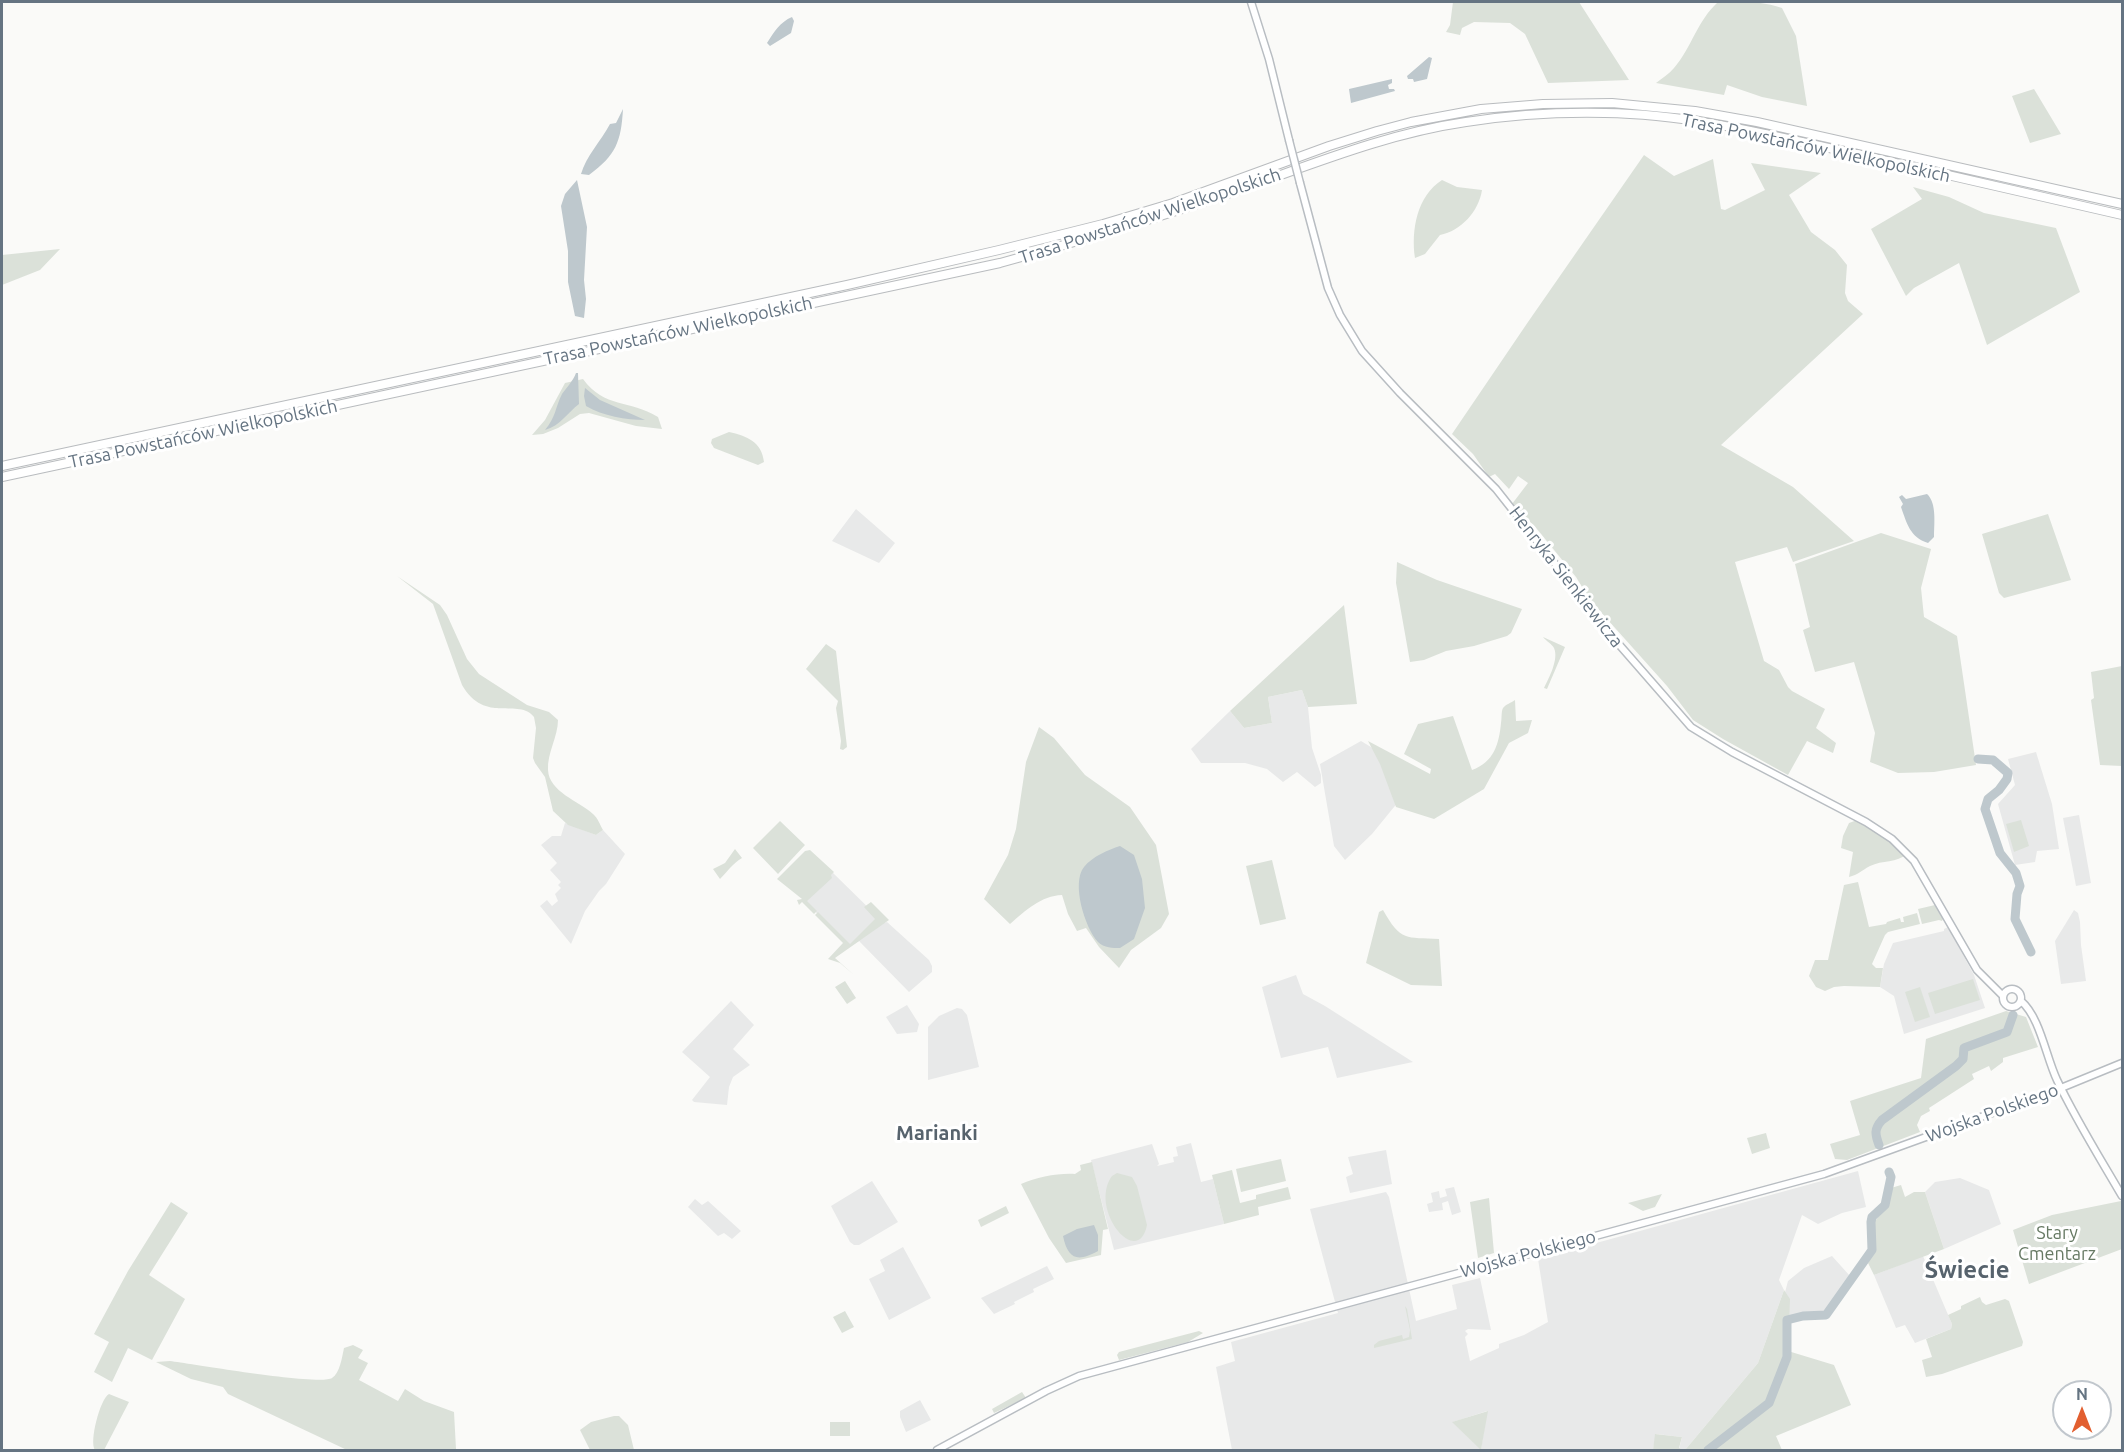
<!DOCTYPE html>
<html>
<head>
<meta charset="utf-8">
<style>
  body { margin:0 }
  #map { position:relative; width:2124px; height:1452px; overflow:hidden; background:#fafaf8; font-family:Ubuntu,sans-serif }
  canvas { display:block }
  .frame { position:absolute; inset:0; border:3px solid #657482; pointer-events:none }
  .north { position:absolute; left:2052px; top:1380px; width:60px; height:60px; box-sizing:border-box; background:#fff; border:2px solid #c1c7cd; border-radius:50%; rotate:0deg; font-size:16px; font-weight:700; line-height:24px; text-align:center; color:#657482 }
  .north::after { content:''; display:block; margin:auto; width:21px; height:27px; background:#e25f30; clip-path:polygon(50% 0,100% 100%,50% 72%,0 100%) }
</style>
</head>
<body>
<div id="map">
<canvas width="2124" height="1452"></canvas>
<div class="frame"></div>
<div class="north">N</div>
</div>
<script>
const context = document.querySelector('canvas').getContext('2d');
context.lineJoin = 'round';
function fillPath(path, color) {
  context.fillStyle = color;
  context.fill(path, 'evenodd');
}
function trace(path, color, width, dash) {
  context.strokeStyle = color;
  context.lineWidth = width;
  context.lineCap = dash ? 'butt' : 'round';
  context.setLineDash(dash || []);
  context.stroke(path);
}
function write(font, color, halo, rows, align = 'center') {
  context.font = font + ' Ubuntu,sans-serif';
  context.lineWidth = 6;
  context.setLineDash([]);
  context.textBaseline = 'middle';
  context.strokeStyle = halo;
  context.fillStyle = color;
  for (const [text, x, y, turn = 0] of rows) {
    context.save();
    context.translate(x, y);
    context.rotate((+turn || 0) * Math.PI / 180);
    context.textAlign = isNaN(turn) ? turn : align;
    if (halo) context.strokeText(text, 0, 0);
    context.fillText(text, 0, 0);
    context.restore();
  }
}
const built = new Path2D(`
  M 856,509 L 895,543 L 879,563 L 832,541 Z
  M 1302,690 L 1308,707 L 1312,748 L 1321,775 L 1321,783 L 1315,787 L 1297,772 L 1283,782 L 1267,769 L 1245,763 L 1201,763 L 1191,749 L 1230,711 L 1244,728 L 1272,723 L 1268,697 Z
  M 1361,741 L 1389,758 L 1403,796 L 1372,834 L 1345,860 L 1334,846 L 1320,764 Z
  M 2036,752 L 2052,804 L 2059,849 L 2037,851 L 2035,862 L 2015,865 L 1998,804 L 2015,785 L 2008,759 Z
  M 2079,815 L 2091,883 L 2076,886 L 2063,818 Z
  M 565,823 L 596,835 L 603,830 L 625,854 L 606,884 L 599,891 L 585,911 L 571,944 L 540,906 L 547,900 L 552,906 L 558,901 L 555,894 L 561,888 L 558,885 L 561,882 L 550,870 L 557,863 L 541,845 L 552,836 L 561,836 Z
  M 831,871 L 884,923 L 887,922 L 929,960 L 932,966 L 932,972 L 909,992 L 859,941 L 851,946 L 803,900 Z
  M 2074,910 L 2078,913 L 2080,922 L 2081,945 L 2086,981 L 2061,984 L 2055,941 Z
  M 1948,927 L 1974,975 L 1985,1008 L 1904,1034 L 1894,996 L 1880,987 L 1884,964 L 1893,943 L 1944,931 L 1944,929 Z
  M 1296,975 L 1303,994 L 1325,1006 L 1413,1062 L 1337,1078 L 1328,1047 L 1281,1058 L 1262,987 Z
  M 731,1001 L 754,1025 L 733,1049 L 750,1065 L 733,1077 L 729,1087 L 727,1105 L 694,1102 L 692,1100 L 710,1077 L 682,1052 Z
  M 907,1005 L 919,1024 L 917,1032 L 897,1034 L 886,1017 Z
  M 957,1008 L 962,1009 L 967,1015 L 979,1067 L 928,1080 L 928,1027 L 939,1016 Z
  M 1191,1143 L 1201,1182 L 1213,1179 L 1224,1224 L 1114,1250 L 1091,1160 L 1152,1144 L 1159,1164 L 1157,1166 L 1174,1162 L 1173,1157 L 1178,1156 L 1176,1147 Z
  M 1386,1150 L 1392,1184 L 1350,1193 L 1346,1177 L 1353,1174 L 1348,1157 Z
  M 1858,1171 L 1866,1207 L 1842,1213 L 1818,1224 L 1802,1215 L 1779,1280 L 1784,1290 L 1758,1363 L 1685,1450 L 1679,1449 L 1682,1437 L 1656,1434 L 1653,1450 L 1232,1450 L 1216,1367 L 1235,1361 L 1231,1342 L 1338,1313 L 1310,1209 L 1386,1192 L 1389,1197 L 1416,1321 L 1457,1309 L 1452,1285 L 1480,1278 L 1491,1330 L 1468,1329 L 1465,1331 L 1468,1334 L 1465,1337 L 1470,1361 L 1499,1348 L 1499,1344 L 1524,1335 L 1548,1322 L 1538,1259 ZM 1487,1411 L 1487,1412 L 1481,1449 L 1453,1422 Z
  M 1960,1178 L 1989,1190 L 2001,1224 L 1944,1249 L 1925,1192 L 1935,1182 Z
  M 872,1181 L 898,1222 L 859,1245 L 854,1245 L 850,1242 L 831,1206 Z
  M 1454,1187 L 1461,1212 L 1452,1215 L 1448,1201 L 1442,1203 L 1443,1210 L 1429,1212 L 1427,1204 L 1433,1202 L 1431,1193 L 1439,1191 L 1440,1198 L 1447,1196 L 1445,1189 Z
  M 695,1199 L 702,1205 L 708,1201 L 741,1231 L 732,1239 L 724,1233 L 718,1236 L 688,1207 Z
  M 903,1247 L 931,1298 L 889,1320 L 869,1279 L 885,1271 L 880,1260 Z
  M 1832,1256 L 1850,1276 L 1840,1294 L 1825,1314 L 1786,1317 L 1783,1300 L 1788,1281 L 1804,1268 Z
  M 1923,1256 L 1952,1324 L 1951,1329 L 1915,1343 L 1905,1325 L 1896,1328 L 1874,1275 Z
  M 1047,1266 L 1054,1279 L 1033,1289 L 1034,1292 L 1014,1302 L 1015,1304 L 994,1314 L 981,1298 Z
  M 920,1400 L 931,1420 L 906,1432 L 900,1417 L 900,1411 Z`);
const green = new Path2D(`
  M 1453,2 L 1579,2 L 1629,80 L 1548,83 L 1525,34 L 1510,23 L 1474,22 L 1462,28 L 1460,35 L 1446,32 L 1450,25 Z
  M 1718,2 C 1740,1 1761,1 1782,8 L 1796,36 L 1807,106 L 1762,97 L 1727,85 L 1724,95 L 1656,83 C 1662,78 1669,74 1674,68 C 1692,47 1697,21 1718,2 Z
  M 2034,89 L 2061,134 L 2030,143 L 2012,96 Z
  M 1644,155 L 1674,176 L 1713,159 L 1721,209 L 1725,210 L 1765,190 L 1751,163 L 1821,173 L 1789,195 L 1811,232 L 1835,250 L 1847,265 L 1845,293 L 1848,301 L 1863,314 L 1721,445 L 1793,487 L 1854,541 L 1793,562 L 1787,547 L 1735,562 L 1764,661 L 1779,670 L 1788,687 L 1792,691 L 1825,709 L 1816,728 L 1836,743 L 1833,753 L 1807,741 L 1788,775 L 1723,739 L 1693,720 L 1667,686 L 1590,600 L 1576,577 L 1537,529 L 1512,504 L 1528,483 L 1518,476 L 1509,489 L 1495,474 L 1489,477 L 1473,454 L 1452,434 L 1528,322 Z
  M 1442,180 L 1457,187 L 1482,190 C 1479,211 1461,231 1440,235 L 1425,254 L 1415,258 C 1411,230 1417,196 1442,180 Z
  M 1913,187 L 1949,197 L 1984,213 L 2056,228 L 2080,292 L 1987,345 L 1959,263 L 1914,288 L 1906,296 L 1871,229 L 1922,199 Z
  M 60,249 L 40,270 L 2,285 L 2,255 Z
  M 583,379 C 605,409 629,399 658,417 L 662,429 L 636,426 L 589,413 L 580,414 L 558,428 L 543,434 L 532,435 L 545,420 L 565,383 Z
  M 729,432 C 747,436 762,442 764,462 L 758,465 L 714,448 L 711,443 L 712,439 Z
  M 2048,514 L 2071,580 L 2004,598 L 1999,593 L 1982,534 Z
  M 1881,533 L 1931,549 L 1921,588 L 1924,617 L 1957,636 L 1976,765 L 1934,772 L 1898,773 L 1870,762 L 1875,733 L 1854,662 L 1815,672 L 1803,630 L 1810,627 L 1795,564 Z
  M 1397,562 L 1437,580 L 1522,609 L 1511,633 L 1507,636 L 1474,646 L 1446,651 L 1424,660 L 1410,662 L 1396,583 Z
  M 397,576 L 440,605 L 447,615 L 467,659 L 479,674 L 527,705 L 549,712 L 558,720 C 558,737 547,753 548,770 C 549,792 579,801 593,814 C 598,818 600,825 603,830 L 596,835 L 568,825 L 553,811 L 545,777 L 535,763 L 533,758 L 536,728 L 534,717 C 519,697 485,725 462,685 L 433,604 Z
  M 1344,605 L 1357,704 L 1308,707 L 1302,690 L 1268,697 L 1272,723 L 1244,728 L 1230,711 Z
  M 1543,637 L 1565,647 L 1547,689 L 1544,688 C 1549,678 1559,659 1554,648 C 1552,644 1546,641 1543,637 Z
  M 826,644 L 836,651 L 847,747 L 843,750 L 840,749 L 841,741 L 836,708 L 838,701 L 806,669 Z
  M 2122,666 L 2122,766 L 2100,765 L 2091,700 L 2094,698 L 2091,672 Z
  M 1515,700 L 1516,721 L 1532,720 L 1528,733 L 1509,743 L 1484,789 L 1434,819 L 1396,807 L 1380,764 L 1368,741 L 1430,774 L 1431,769 L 1404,754 L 1418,724 L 1453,716 L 1472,770 C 1494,762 1499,744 1501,723 C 1502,718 1501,712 1503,708 C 1506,704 1511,703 1515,700 Z
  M 1039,727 L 1054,738 L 1085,775 L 1130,807 L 1156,845 L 1169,914 L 1161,928 L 1131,950 L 1119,968 L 1099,947 L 1086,928 L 1077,931 L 1068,914 L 1062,895 C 1041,896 1026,910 1010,924 L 984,899 L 1008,855 L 1016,829 L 1026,762 Z
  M 1860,819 L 1907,854 C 1897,863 1882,860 1870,866 C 1862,870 1858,875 1849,877 L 1853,852 L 1841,848 L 1843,836 L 1849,823 Z
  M 2021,820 L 2029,846 L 2014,852 L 2006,824 Z
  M 780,821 L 805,845 L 778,874 L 753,848 Z
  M 735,849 L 742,858 C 732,864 728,871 720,879 L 713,869 L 725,863 Z
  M 810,850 L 834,872 L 831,875 L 832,878 L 807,901 L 817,911 L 814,914 L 802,902 L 799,905 L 797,900 L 802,899 L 777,879 L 805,851 Z
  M 1272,860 L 1286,919 L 1260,925 L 1246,866 Z
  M 1858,882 L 1869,927 L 1886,924 L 1887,922 L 1900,918 L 1901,922 L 1904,922 L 1903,917 L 1917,913 L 1920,924 L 1888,932 L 1885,935 L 1872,964 L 1876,968 L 1883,968 L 1880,987 L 1844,986 L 1834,987 L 1825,991 L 1816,987 L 1809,976 L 1815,960 L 1828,960 L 1844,885 Z
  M 871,902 L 889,920 L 835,958 L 854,975 L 840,963 L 828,959 L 843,943 L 815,915 L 818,912 L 850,944 L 875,919 L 864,907 Z
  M 1935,905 L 1943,919 L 1942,921 L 1939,920 L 1922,924 L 1918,909 Z
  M 1383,910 C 1401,942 1406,937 1439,939 L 1442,986 L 1411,985 L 1366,963 L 1379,912 Z
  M 1973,979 L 1980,1000 L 1935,1014 L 1928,993 Z
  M 845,981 L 856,998 L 847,1004 L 835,987 Z
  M 1920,987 L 1930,1017 L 1915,1022 L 1905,992 Z
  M 2006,1011 L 2026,1017 L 2038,1047 L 2003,1058 L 2003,1062 L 1991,1071 L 1989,1066 L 1972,1074 L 1974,1079 L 1929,1108 L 1930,1111 L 1921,1116 L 1917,1125 L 1920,1132 L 1847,1160 L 1835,1159 L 1830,1144 L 1860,1135 L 1850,1101 L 1921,1078 L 1926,1039 Z
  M 1766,1133 L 1770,1148 L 1752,1154 L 1747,1138 Z
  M 1281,1159 L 1286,1181 L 1241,1192 L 1236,1169 Z
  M 1092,1162 L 1108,1229 L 1103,1230 L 1101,1255 L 1066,1263 L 1049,1238 L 1021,1184 C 1037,1177 1058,1173 1075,1174 L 1081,1170 L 1080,1165 Z
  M 1232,1170 L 1240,1203 L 1256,1199 L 1256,1195 L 1288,1187 L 1291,1199 L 1258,1207 L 1259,1215 L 1224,1224 L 1212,1175 Z
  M 1117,1173 L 1132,1177 L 1137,1186 L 1147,1225 C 1138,1270 1088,1209 1112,1176 Z
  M 1901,1185 L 1905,1197 L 1914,1192 L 1925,1192 L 1944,1249 L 1874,1275 L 1868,1263 L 1874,1249 L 1875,1221 L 1887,1206 L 1891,1188 Z
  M 1662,1194 L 1655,1207 L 1643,1211 L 1628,1203 Z
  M 1489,1198 L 1494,1253 L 1478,1258 L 1470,1202 Z
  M 2121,1201 L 2122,1205 L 2122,1249 L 2029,1284 L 2013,1230 L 2052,1215 Z
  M 171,1202 L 188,1213 L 149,1275 L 185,1299 L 152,1360 L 128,1348 L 112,1382 L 94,1372 L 109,1342 L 94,1334 L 128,1271 Z
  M 1006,1206 L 1009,1213 L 981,1227 L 978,1220 Z
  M 1784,1290 L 1790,1299 L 1788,1351 L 1834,1365 L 1851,1405 L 1776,1436 L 1782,1450 L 1685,1450 L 1758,1363 Z
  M 1980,1297 L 1982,1302 L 1986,1305 L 2005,1299 L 2009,1301 L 2023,1342 L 2022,1346 L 1942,1374 L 1926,1377 L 1922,1360 L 1932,1357 L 1926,1339 L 1951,1329 L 1952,1324 L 1948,1315 L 1961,1309 L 1961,1306 Z
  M 1405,1306 L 1407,1309 L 1412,1339 L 1374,1348 L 1374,1345 L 1379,1341 L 1402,1335 L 1403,1339 L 1409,1337 L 1410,1330 Z
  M 845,1311 L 854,1327 L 842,1333 L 833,1317 Z
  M 1199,1331 L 1203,1333 L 1188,1342 L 1119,1360 L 1117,1355 L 1119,1352 Z
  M 353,1345 L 363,1350 L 358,1358 L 368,1363 L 359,1380 L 398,1401 L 405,1389 L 424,1401 L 454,1412 L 456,1449 L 469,1450 L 347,1450 L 228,1394 L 223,1387 L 191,1379 L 156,1362 L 170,1361 C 193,1364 320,1386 332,1378 C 340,1373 342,1357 344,1348 Z
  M 1022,1392 L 1026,1398 L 994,1413 L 992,1409 Z
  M 109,1394 L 129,1402 L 104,1450 L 95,1450 C 89,1442 100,1399 109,1394 Z
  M 1488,1411 L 1481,1450 L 1452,1422 Z
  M 614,1416 L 619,1416 L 628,1425 L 634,1450 L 590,1450 L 580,1430 L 591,1422 Z
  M 830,1422 L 850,1422 L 850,1436 L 830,1436 Z
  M 1655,1434 L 1682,1437 L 1679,1448 L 1682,1450 L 1653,1450 Z`);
const water = new Path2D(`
  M 792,17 L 794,21 L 791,33 L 770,46 L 767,43 C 774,32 780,22 792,17 Z
  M 1429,57 L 1432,58 L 1427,79 L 1414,82 L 1413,79 L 1408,79 L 1407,76 Z
  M 1392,79 L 1392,83 L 1388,85 L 1389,89 L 1394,89 L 1395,91 L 1351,103 L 1349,89 Z
  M 623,109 C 621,142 616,155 589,175 L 581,174 C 586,156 601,141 610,124 L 616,123 Z
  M 577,180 L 587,227 L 584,280 L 586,299 L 584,318 L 575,316 L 568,282 L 568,251 L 561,206 L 565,194 Z
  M 576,373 L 578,373 L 579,404 C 568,412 560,426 545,430 C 556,417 555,408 562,394 C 567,387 573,381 576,373 Z
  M 585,388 L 600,400 L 645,420 C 626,420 603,416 586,406 L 584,396 Z
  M 1927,494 C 1937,503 1934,524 1934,537 L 1928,543 C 1910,537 1907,524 1901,507 L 1903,504 L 1899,497 L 1902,495 L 1906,499 Z
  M 1120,846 L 1134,855 L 1142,879 L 1145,908 L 1134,939 L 1120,948 C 1113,948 1104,948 1098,942 C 1085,928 1071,883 1084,867 C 1093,856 1108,850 1120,846 Z
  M 1094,1225 L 1098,1235 L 1098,1251 C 1078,1262 1068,1260 1063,1236 L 1077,1229 Z`);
const river = new Path2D(`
  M 1978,759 L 1993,760 L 2008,773 L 2007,779 L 1999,790 L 1988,799 L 1985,809 L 2000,853 L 2016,873 L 2020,886 L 2017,894 L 2015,919 L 2031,952
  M 1879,1145 C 1875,1134 1874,1129 1882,1120 L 1956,1066 L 1963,1059 L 1964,1048 L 2007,1032 L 2013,1015
  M 1708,1450 L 1769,1403 L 1787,1357 L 1787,1320 L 1803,1316 L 1826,1315 L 1872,1250 L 1871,1222 L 1872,1217 L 1885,1205 L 1891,1177 L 1889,1172`);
const secondary = new Path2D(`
  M 1251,2 L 1269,59 L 1289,140
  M 1300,183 L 1328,288 L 1340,315 L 1362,351 L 1400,393 L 1496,489 L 1616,641 L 1691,727 L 1732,752 L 1866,822 L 1892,839 L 1914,861 L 1977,970 L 2003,996
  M2003 998a9 9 0 1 1 18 0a9 9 0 1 1-18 0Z
  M 2021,1001 C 2040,1017 2046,1057 2057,1080 C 2076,1120 2100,1158 2122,1196
  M 937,1450 L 1046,1391 L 1079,1376 L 1824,1174 L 2061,1088 L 2122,1063`);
const highway = new Path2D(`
  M 2,466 L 847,285 L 999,250 L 1103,224 L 1173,203 L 1329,146 L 1377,131 L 1411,122 L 1481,109 L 1543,104 L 1612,103 L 1695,111 L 1757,122 L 2122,204
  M 2,477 L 1000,263 C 1076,242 1152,220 1227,194 C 1306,167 1383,134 1466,122 C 1511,115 1559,112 1605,113 C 1690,114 1774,136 1856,154 C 1945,174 2034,194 2122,215`);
const secondaryBridge = new Path2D(`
  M 1289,140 L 1300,183`);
const streetNames = [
  ["Trasa Powstańców Wielkopolskich",1816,148,12],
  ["Trasa Powstańców Wielkopolskich",1150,216,-18],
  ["Trasa Powstańców Wielkopolskich",678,331,-12],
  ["Trasa Powstańców Wielkopolskich",203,434,-12],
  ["Henryka Sienkiewicza",1566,577,52],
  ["Wojska Polskiego",1992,1113,-20],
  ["Wojska Polskiego",1528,1254,-15]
];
const parkNames = [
  ["Stary",2057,1233],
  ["Cmentarz",2057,1254]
];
const neighbourhoodNames = [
  ["Marianki",937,1133]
];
const districtNames = [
  ["Świecie",1967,1270]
];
fillPath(built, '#e8e9e9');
fillPath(green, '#dbe1d9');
fillPath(water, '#bec8cd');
trace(river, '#bec8cd', 9);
trace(secondary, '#b8bdc2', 9);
trace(highway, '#b9bcbf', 10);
trace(secondary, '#fff', 6);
trace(highway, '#fff', 8);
trace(secondaryBridge, '#b8bdc2', 9, []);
trace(secondaryBridge, '#fff', 6);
write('18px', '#657482', '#fff', streetNames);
write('18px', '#677a64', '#fff', parkNames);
write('bold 20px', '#57636d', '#fff', neighbourhoodNames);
write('bold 24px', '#57636d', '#fff', districtNames);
</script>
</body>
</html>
